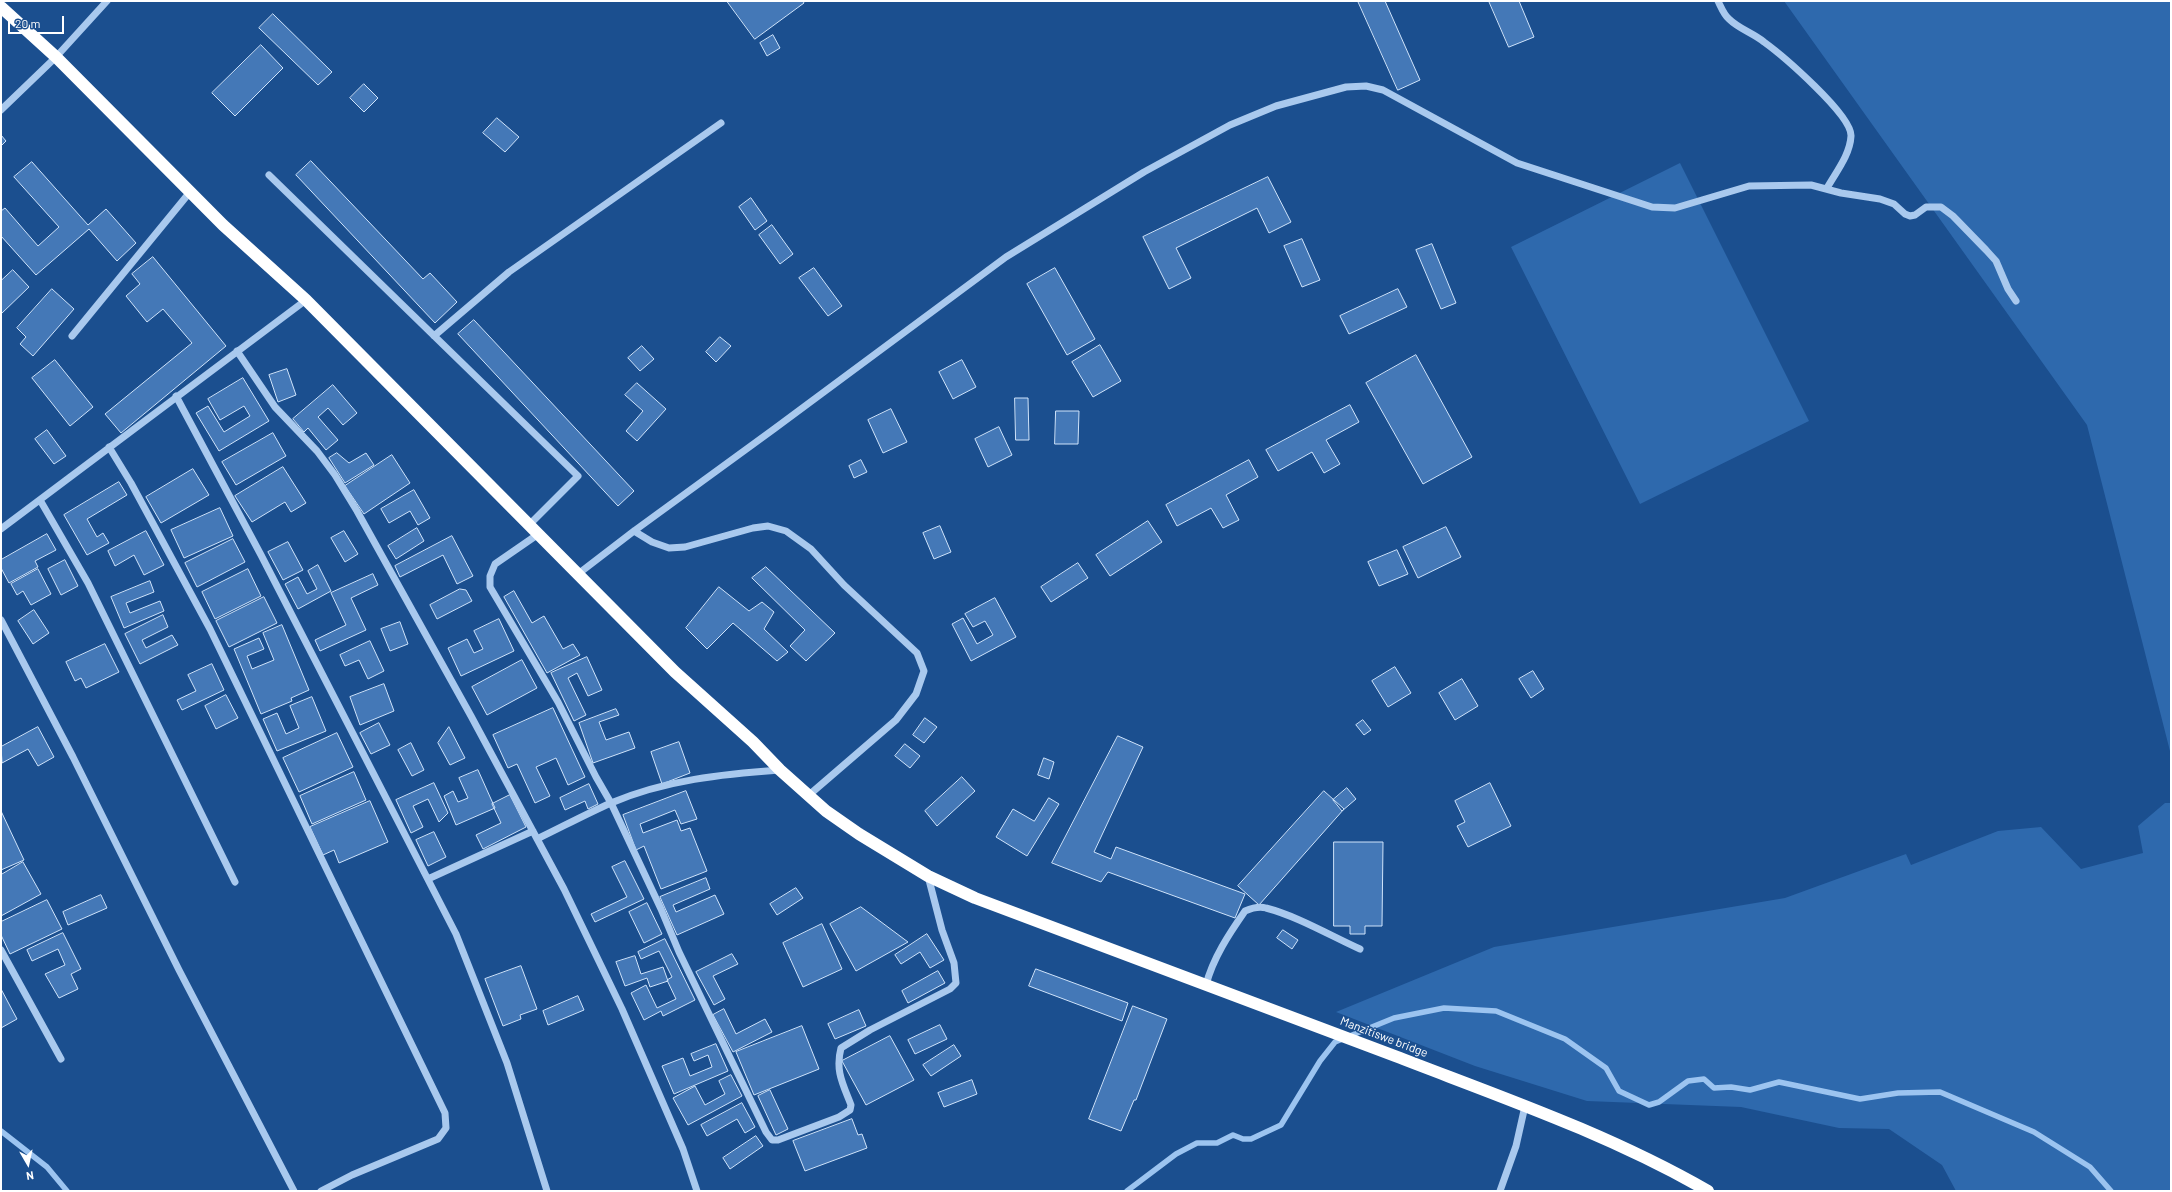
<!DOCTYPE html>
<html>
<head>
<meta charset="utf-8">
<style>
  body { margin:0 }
  #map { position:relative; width:2172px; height:1192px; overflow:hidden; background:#1b4f8f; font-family:Barlow,sans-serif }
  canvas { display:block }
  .frame { position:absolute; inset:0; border:2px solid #fff; pointer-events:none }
  .north { position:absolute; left:8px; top:1144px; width:40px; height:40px; -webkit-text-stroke:3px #1b4f8f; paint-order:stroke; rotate:171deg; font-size:11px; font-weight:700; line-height:16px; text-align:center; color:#fff }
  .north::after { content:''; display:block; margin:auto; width:14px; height:18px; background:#fff; clip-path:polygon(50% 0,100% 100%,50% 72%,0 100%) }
  .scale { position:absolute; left:8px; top:16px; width:56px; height:18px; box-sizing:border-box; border:2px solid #fff; border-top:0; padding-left:5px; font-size:12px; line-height:14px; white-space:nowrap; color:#fff; -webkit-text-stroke:3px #1b4f8f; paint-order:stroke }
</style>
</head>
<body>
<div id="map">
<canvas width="2172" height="1192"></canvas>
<div class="frame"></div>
<div class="north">N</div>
<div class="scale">20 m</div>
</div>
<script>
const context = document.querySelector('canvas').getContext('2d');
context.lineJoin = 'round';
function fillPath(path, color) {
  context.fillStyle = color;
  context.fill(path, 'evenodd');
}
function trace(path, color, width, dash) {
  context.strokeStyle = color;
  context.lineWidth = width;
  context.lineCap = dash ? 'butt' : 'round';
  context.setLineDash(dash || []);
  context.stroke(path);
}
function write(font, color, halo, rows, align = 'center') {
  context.font = font + ' Barlow,sans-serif';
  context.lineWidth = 3;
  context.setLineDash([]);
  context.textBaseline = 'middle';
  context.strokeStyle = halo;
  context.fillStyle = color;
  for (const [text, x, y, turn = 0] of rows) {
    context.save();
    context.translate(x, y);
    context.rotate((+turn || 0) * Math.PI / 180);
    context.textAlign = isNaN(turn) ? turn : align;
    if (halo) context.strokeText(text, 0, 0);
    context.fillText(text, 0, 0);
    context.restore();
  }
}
const green = new Path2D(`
  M 1784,1 L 2171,1 L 2171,755 L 2087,425 Z
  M 1680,163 L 1809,421 L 1640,504 L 1511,247 Z
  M 2165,803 L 2171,803 L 2171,1191 L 1956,1191 L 1942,1165 L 1889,1129 L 1839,1128 L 1741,1107 L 1587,1101 L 1475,1066 L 1336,1012 L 1494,947 L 1785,898 L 1906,854 L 1911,865 L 1998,831 L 2041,827 L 2081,869 L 2143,853 L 2138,826 Z`);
const stream = new Path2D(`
  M 1,1131 L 47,1167 L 67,1191
  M 1127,1191 L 1176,1154 L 1197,1143 L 1217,1143 L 1233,1135 L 1243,1139 L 1251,1139 L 1281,1125 L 1320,1061 L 1335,1042 L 1394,1018 L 1444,1008 L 1496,1011 L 1565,1039 L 1606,1068 L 1619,1091 L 1649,1105 L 1659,1102 L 1688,1081 L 1704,1079 L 1714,1088 L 1731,1087 L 1750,1090 L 1779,1082 L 1860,1099 L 1898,1093 L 1940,1092 L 2034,1132 L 2090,1167 L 2111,1191`);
const building = new Path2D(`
  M 727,1 L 803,1 L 804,3 L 755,39 Z
  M 1358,1 L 1385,1 L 1420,80 L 1398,90 Z
  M 1489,1 L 1519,1 L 1534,37 L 1509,47 Z
  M 273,14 L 332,72 L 318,85 L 259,28 Z
  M 773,35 L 780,48 L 767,56 L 760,43 Z
  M 261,45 L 283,68 L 235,116 L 212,93 Z
  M 364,84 L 378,98 L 364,112 L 350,98 Z
  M 497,118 L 519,137 L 505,152 L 483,133 Z
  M 1,135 L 6,141 L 1,146 Z
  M 311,161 L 423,279 L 430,273 L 457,302 L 435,323 L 296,175 Z
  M 32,162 L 88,225 L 106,209 L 136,243 L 117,261 L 89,229 L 36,275 L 1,236 L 1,211 L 5,208 L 38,246 L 59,227 L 14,177 Z
  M 1268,177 L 1291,222 L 1269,233 L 1257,208 L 1176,248 L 1191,278 L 1169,289 L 1143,237 Z
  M 751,198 L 767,221 L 755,230 L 739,207 Z
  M 772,225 L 793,254 L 780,264 L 759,235 Z
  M 1302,239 L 1320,280 L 1302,287 L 1284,246 Z
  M 1432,244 L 1456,303 L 1441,309 L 1416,250 Z
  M 153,257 L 226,346 L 121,433 L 105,414 L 192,343 L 163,309 L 147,322 L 126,296 L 140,284 L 132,274 Z
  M 814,268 L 842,306 L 828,316 L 799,278 Z
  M 1055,268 L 1095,339 L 1067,355 L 1027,284 Z
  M 13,270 L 29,287 L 1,314 L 1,281 Z
  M 52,289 L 74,309 L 33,356 L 20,344 L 26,337 L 17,328 Z
  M 1398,289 L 1407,307 L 1349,334 L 1340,316 Z
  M 474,320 L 634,491 L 618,506 L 458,334 Z
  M 720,337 L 731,346 L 716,362 L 706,352 Z
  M 1100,345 L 1121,381 L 1093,397 L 1072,362 Z
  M 642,346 L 654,359 L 640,371 L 628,358 Z
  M 1416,355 L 1472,457 L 1423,484 L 1366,383 Z
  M 55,360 L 93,407 L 70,426 L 32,378 Z
  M 962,360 L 976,387 L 953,399 L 939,372 Z
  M 287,369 L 296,395 L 278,402 L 269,375 Z
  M 243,378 L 269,421 L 219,451 L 196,413 L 208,406 L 224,432 L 250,416 L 244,406 L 220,420 L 208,399 Z
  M 637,383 L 666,409 L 637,441 L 626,431 L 643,411 L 625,395 Z
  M 333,385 L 357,413 L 343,425 L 328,408 L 318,417 L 338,440 L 326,450 L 308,428 L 304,432 L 293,419 Z
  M 1015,398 L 1028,398 L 1029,440 L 1016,440 Z
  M 1350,405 L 1359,422 L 1326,440 L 1340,464 L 1324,473 L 1312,452 L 1278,471 L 1266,450 Z
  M 891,409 L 907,442 L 883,453 L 868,420 Z
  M 1056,411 L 1079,411 L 1078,444 L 1055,444 Z
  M 999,427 L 1012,455 L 988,467 L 975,439 Z
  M 47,430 L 66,456 L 54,464 L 35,439 Z
  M 273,433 L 286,456 L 236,485 L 222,462 Z
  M 337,453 L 349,463 L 366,453 L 374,465 L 345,483 L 329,458 Z
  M 392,455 L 410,483 L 364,514 L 345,486 Z
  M 861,460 L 867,472 L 854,478 L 849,466 Z
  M 1249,460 L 1258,477 L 1226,495 L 1239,520 L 1223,528 L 1211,508 L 1177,526 L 1166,505 Z
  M 283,467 L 306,503 L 291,512 L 285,502 L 252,522 L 235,496 Z
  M 193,469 L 209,495 L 161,523 L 146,497 Z
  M 119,482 L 127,495 L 87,519 L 97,537 L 103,533 L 109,543 L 87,555 L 64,515 Z
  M 414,490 L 430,518 L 418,525 L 410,511 L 389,523 L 381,509 Z
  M 220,508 L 233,536 L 184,558 L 171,530 Z
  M 1148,521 L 1162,542 L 1110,576 L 1096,555 Z
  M 940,526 L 951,552 L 934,559 L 923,533 Z
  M 1446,527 L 1461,557 L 1418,578 L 1403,547 Z
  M 417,528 L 424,541 L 396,559 L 388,546 Z
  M 146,531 L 164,565 L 144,575 L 134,555 L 115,566 L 108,551 Z
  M 344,531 L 358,554 L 345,562 L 331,538 Z
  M 47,534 L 56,550 L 35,561 L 38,567 L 9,583 L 1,568 L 1,560 Z
  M 452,536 L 473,576 L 457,584 L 443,555 L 400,577 L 395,566 Z
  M 233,539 L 245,562 L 197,587 L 185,563 Z
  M 288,542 L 303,570 L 283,580 L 268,552 Z
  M 1397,550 L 1408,574 L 1379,586 L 1368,562 Z
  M 65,560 L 78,586 L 61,595 L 48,569 Z
  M 1078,563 L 1088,578 L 1051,602 L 1041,587 Z
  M 318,565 L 331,591 L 298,609 L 285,584 L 298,577 L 307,594 L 317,589 L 308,571 Z
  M 766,567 L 835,633 L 806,661 L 790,646 L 805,630 L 752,578 Z
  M 38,569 L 51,594 L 31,605 L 23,591 L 17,595 L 11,584 Z
  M 248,569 L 261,596 L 215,619 L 202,592 Z
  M 373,574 L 378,585 L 351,598 L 366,630 L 320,651 L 315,640 L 346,625 L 331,593 Z
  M 150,581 L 154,592 L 126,603 L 130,613 L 160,601 L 164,611 L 124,628 L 111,597 Z
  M 719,587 L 749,611 L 762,602 L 774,612 L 764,629 L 788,652 L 777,661 L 733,623 L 707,649 L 686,628 Z
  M 460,589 L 466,590 L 472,601 L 437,619 L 430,605 Z
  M 514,591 L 532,623 L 544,616 L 563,649 L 573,644 L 580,655 L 547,673 L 504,597 Z
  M 264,597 L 277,623 L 229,647 L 216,621 Z
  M 995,598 L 1016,637 L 971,661 L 952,624 L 963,618 L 977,644 L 993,635 L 985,621 L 973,627 L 965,614 Z
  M 34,610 L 49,633 L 33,644 L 18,621 Z
  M 163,615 L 168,627 L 142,640 L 146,648 L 172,635 L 178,645 L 140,664 L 125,634 Z
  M 499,619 L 514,651 L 461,676 L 448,648 L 467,639 L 474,653 L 483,649 L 474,631 Z
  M 400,622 L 408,644 L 390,651 L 381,629 Z
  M 282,625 L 309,690 L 291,698 L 292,701 L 261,714 L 234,649 L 259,638 L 264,649 L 247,656 L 252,669 L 274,660 L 263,633 Z
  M 370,641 L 384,671 L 368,679 L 359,660 L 345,666 L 340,655 Z
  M 105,644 L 119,672 L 86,688 L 81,678 L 75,681 L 66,662 Z
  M 587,657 L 602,690 L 588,696 L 577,673 L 568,678 L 586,715 L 574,721 L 551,673 Z
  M 522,660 L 537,688 L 487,715 L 472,687 Z
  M 212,664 L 224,690 L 182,710 L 177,700 L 196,691 L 188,675 Z
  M 1395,667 L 1411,693 L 1388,707 L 1372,681 Z
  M 1533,671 L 1544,689 L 1531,698 L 1519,679 Z
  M 1462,679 L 1478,706 L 1455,720 L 1439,693 Z
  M 384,684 L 394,711 L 360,725 L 350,697 Z
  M 226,695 L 238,718 L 216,729 L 205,706 Z
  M 312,697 L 326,731 L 277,751 L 263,719 L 277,713 L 286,734 L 299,728 L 290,706 Z
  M 553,708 L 585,777 L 568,785 L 556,758 L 536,767 L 550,796 L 535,803 L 517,764 L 508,768 L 493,735 Z
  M 616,709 L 619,715 L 599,722 L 606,740 L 629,732 L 635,748 L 593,763 L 579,723 Z
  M 925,718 L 937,727 L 924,743 L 913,735 Z
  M 1363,720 L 1371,730 L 1364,735 L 1356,725 Z
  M 379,723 L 390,745 L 371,754 L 360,733 Z
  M 38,727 L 54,757 L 38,766 L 28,749 L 2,763 L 1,747 Z
  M 449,727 L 465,758 L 450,765 L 438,743 Z
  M 337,733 L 353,767 L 299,792 L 283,758 Z
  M 1118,736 L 1143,747 L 1094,852 L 1111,859 L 1116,847 L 1245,894 L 1235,918 L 1108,872 L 1101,882 L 1052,863 Z
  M 679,742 L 690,773 L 662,784 L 651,752 Z
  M 411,743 L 424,770 L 412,776 L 398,750 Z
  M 905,744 L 920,756 L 910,768 L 895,756 Z
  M 1044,758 L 1054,762 L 1049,779 L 1038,775 Z
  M 478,770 L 495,808 L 456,825 L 444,796 L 453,791 L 458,802 L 468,798 L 459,778 Z
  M 354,772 L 366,800 L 312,824 L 300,796 Z
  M 962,777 L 975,791 L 937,826 L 925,811 Z
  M 434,783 L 448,813 L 439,822 L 428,799 L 413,806 L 423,827 L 411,833 L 396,800 Z
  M 1490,783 L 1511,826 L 1468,847 L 1457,826 L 1465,822 L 1455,801 Z
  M 589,784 L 598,804 L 588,809 L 585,801 L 565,810 L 560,798 Z
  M 1347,788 L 1356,799 L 1342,811 L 1333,800 Z
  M 686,791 L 697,819 L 681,824 L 675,810 L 640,824 L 643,833 L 677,820 L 681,831 L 690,828 L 707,871 L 661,889 L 644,846 L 636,850 L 623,815 Z
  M 1324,791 L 1344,809 L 1259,905 L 1238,886 Z
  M 510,795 L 526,827 L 483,849 L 476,835 L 501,823 L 492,804 Z
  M 1049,798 L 1059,804 L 1027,856 L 996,837 L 1013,809 L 1034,821 Z
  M 370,801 L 388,842 L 339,863 L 334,850 L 323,855 L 310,827 Z
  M 1,811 L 24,860 L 1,870 Z
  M 434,832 L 446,857 L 428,866 L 416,840 Z
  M 1334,842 L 1383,842 L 1382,926 L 1365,926 L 1365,934 L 1350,934 L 1350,926 L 1334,926 Z
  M 625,861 L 644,899 L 595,922 L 591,914 L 627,897 L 612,867 Z
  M 23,862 L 41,894 L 1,916 L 1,875 Z
  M 706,878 L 710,889 L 673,905 L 676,912 L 715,895 L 724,914 L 677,935 L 660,897 Z
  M 796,888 L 803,898 L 777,915 L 770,904 Z
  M 101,895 L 107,908 L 68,925 L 63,912 Z
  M 47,900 L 62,929 L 10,954 L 1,935 L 1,922 Z
  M 647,903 L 662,934 L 644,943 L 629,912 Z
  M 861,907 L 908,942 L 856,971 L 830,924 Z
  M 822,924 L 842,969 L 803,987 L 783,943 Z
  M 1283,930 L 1298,940 L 1292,949 L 1277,938 Z
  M 63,933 L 81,969 L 71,974 L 78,989 L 59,998 L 45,974 L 65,965 L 58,949 L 32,961 L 27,950 Z
  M 927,934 L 944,960 L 930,968 L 920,952 L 901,964 L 895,955 Z
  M 665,939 L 695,1000 L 663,1016 L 661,1011 L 644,1020 L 631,993 L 646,985 L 657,1008 L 676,999 L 667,980 L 672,977 L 659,951 L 641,959 L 638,952 Z
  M 732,954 L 738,964 L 713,976 L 725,999 L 714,1005 L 696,972 Z
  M 635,956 L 641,974 L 663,967 L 668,981 L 650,987 L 647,978 L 625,986 L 616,962 Z
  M 521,966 L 537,1009 L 520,1015 L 521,1019 L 503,1026 L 485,979 Z
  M 1036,969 L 1128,1003 L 1122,1021 L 1029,986 Z
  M 938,971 L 945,983 L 908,1003 L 902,991 Z
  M 1,989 L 17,1019 L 1,1028 Z
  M 578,996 L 584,1010 L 548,1025 L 543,1011 Z
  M 1133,1006 L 1167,1019 L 1136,1100 L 1134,1100 L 1121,1131 L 1089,1119 Z
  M 724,1009 L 736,1034 L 765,1019 L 772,1032 L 733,1052 L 713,1015 Z
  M 859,1010 L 866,1026 L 835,1039 L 828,1024 Z
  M 940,1025 L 947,1039 L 915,1054 L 908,1040 Z
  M 802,1026 L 819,1069 L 754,1095 L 736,1052 Z
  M 890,1036 L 914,1080 L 866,1105 L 842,1061 Z
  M 716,1044 L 728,1071 L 674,1094 L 662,1066 L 683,1058 L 690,1076 L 712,1067 L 708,1055 L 694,1061 L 691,1054 Z
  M 954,1045 L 961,1056 L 931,1076 L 923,1065 Z
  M 731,1075 L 742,1096 L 688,1125 L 673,1098 L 695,1086 L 705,1105 L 725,1094 L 719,1081 Z
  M 972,1080 L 977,1094 L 944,1107 L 938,1093 Z
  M 770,1090 L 788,1129 L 776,1135 L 758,1096 Z
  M 742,1103 L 755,1127 L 745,1133 L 737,1119 L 707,1136 L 701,1125 Z
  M 852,1119 L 858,1135 L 862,1134 L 867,1148 L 805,1171 L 793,1141 Z
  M 756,1136 L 763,1146 L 730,1169 L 723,1158 Z`);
const minor = new Path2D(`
  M 1718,1 C 1721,7 1724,15 1729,19 C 1739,29 1753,33 1764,42 C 1782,55 1852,115 1851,136 C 1850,155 1836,172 1827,188
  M 1,110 L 56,57 L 107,1
  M 269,175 L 578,476 L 528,526
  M 72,336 L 190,192
  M 434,336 L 509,272 L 721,123
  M 237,351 L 275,407 L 317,451 L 335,475 L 357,511 L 471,716 L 564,889 L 622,1009 L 683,1149 L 697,1191
  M 176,396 L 261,555 L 456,934 L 507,1063 L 547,1191
  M 109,447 L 131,483 L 210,629 L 445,1113 L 446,1128 L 438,1139 L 352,1175 L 321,1191
  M 40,500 L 88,583 L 235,882
  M 1,529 L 306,300
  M 634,531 L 652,542 L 669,548 L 685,547 L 753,528 L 768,526 L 786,531 L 811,549 L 844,585 L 917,653 L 924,671 L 916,694 L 896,720 L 809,795
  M 537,535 L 495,564 L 490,576 L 490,587 L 558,702 L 596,777 L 611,803 L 661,909 L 679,952 L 766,1132 L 772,1140 L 778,1140 L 839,1117 L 850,1110 L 851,1105 C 843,1084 835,1071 841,1048 L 870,1030 L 950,989 L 956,983 L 954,963 L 942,930 L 928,876
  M 578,574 L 634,531 L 774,429 L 1006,257 L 1144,172 L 1230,125 L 1276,106 L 1346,87 L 1366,86 L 1383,90 L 1517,163 L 1652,207 L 1675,208 L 1749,186 L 1811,185 L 1841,193 L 1880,199 L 1894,204 L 1905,214 L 1910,216 L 1915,215 L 1926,207 L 1941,207 L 1953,216 L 1986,250 L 1996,261 L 2008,289 L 2016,301
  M 1,620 L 73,757 L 179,970 L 294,1191
  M 537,839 C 562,827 586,814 611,803 C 665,780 723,774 780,770
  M 428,879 L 533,831
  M 1,950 L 61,1059
  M 1206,985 C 1213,958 1229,934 1245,911 C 1252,908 1259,906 1266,908 C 1297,916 1331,936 1360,949
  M 1500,1191 L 1516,1146 L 1525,1106`);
const highway = new Path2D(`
  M 1,7 L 56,57 L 223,225 L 306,300 L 675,672 L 753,742 L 780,770 L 826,811 L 859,834 L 928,876 L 975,898 C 1115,951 1255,1003 1395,1056 C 1501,1097 1609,1134 1708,1191`);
const streetNames = [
  ["Manzitiswe bridge",1384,1037,21]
];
fillPath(green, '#2e69ad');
trace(stream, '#9cc4f0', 5.5);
fillPath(building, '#4478b7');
trace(building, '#cfe3fa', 1);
trace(minor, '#a9c9ee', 7);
trace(highway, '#fff', 12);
write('12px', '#fff', '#1b4f8f', streetNames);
</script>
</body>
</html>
